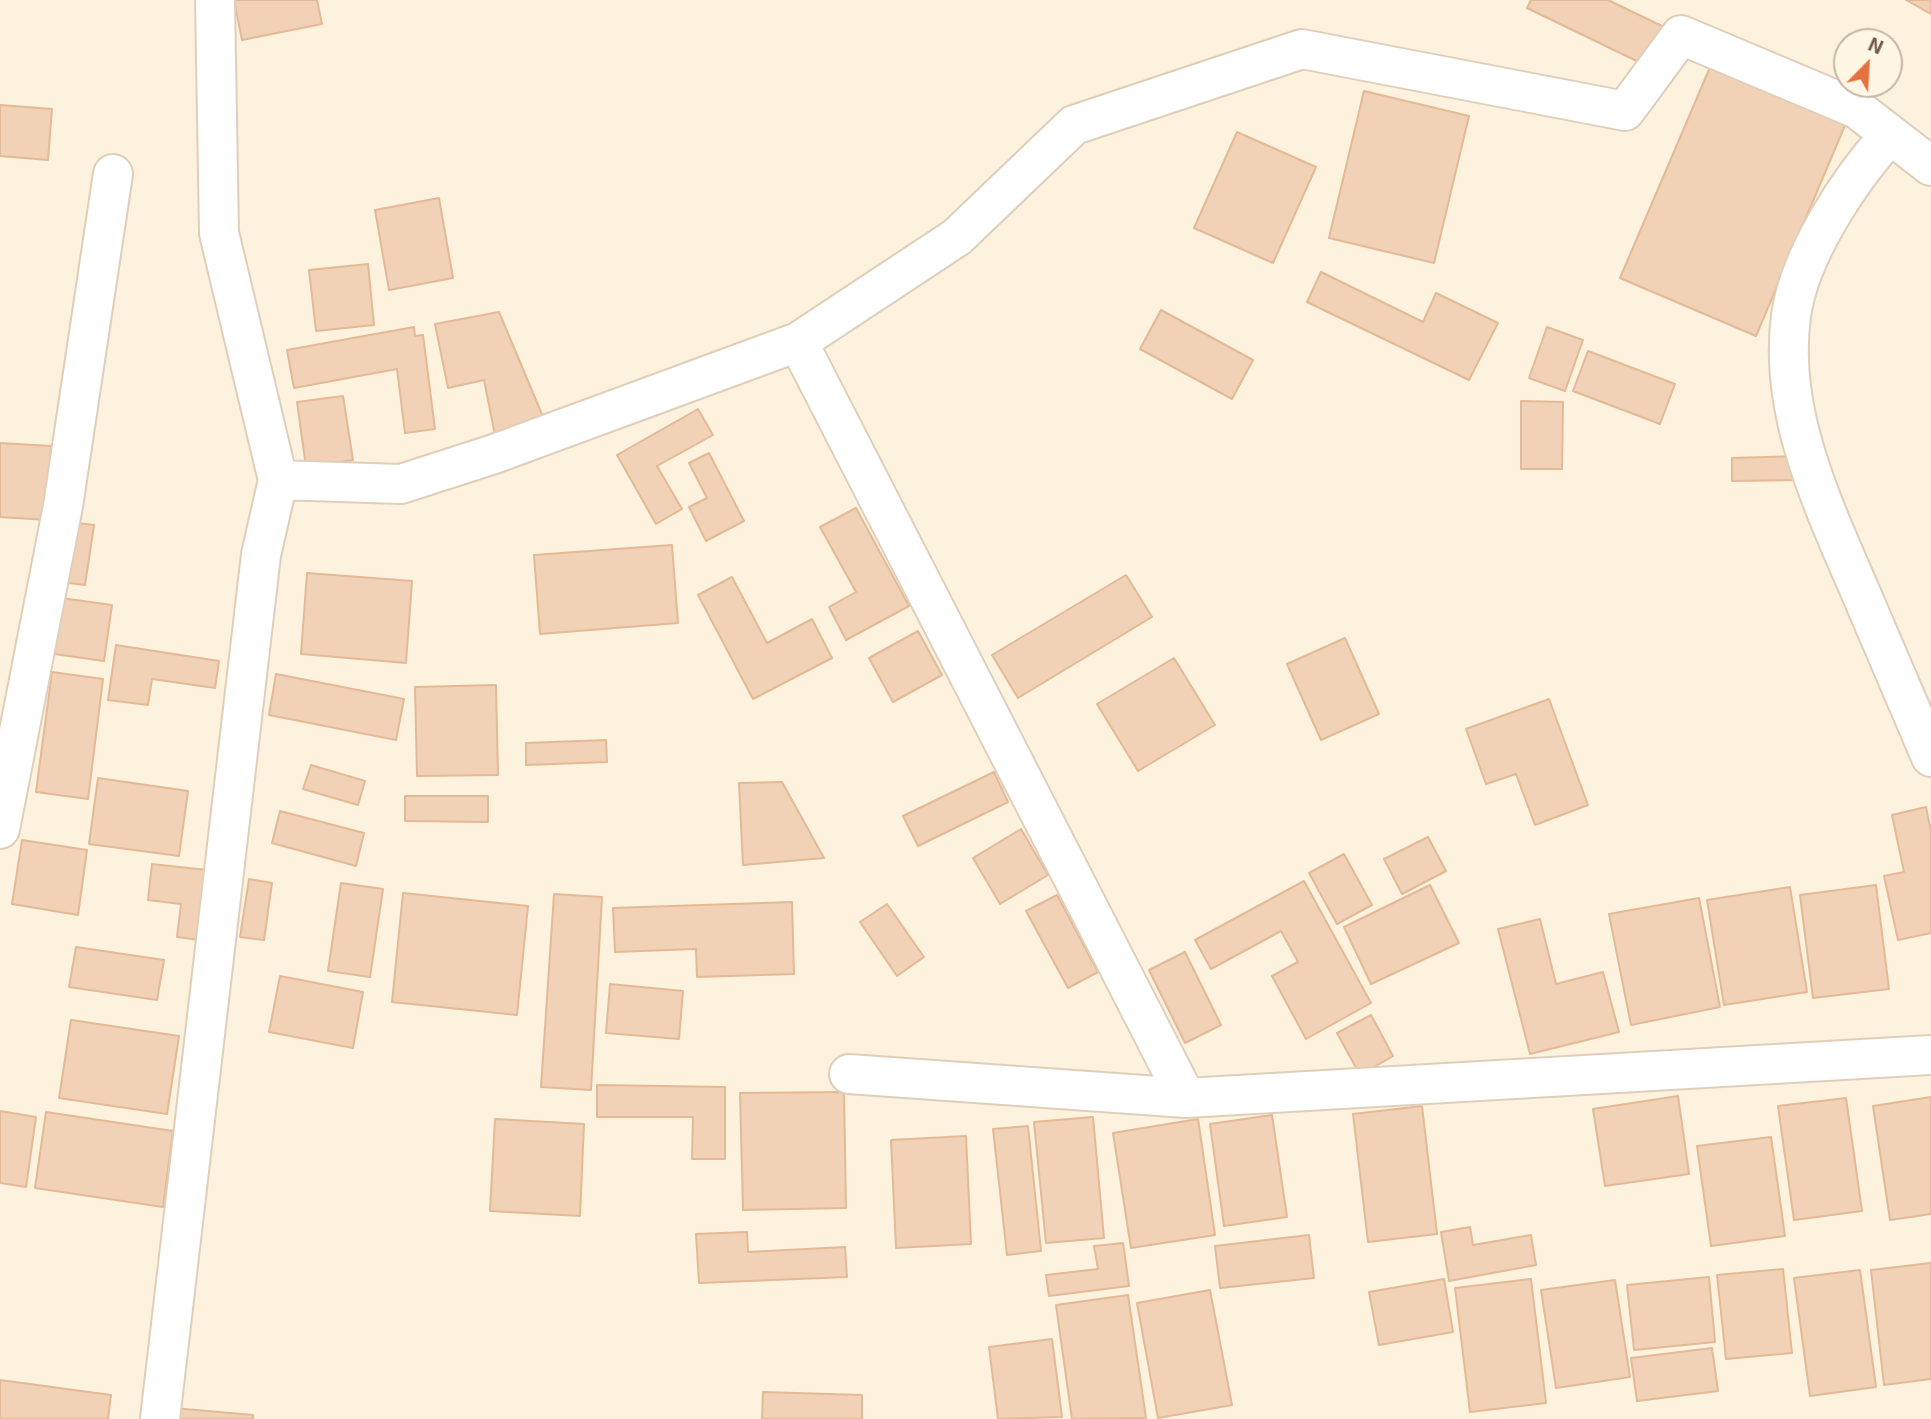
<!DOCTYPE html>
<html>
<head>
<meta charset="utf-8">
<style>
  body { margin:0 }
  #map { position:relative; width:1931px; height:1419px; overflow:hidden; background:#fcf2de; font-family:"Exo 2",sans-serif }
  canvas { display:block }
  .north { position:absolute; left:1833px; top:28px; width:70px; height:70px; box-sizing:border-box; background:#fff6e4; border:2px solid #c6b7a5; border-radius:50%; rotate:24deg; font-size:19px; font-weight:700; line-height:28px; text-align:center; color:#715947 }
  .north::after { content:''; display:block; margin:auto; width:24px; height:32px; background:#e77241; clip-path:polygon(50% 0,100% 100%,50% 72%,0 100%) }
</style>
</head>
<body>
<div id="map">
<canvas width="1931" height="1419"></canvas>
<div class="north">N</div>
</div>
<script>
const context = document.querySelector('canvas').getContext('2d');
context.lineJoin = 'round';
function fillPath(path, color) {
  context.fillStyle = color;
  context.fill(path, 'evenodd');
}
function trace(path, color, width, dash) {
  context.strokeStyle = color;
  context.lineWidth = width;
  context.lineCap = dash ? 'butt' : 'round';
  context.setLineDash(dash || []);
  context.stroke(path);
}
const building = new Path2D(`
  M 234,0 L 317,0 L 322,24 L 242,40 Z
  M 1531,0 L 1608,0 L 1664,27 L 1645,65 L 1527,8 Z
  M 1906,0 L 1931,0 L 1931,14 Z
  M 1711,65 L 1846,123 L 1756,336 L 1620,278 Z
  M 1364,91 L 1469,116 L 1434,263 L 1329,238 Z
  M 0,105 L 52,109 L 48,160 L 0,156 Z
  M 1237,132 L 1316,167 L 1273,263 L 1194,228 Z
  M 439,198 L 453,278 L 389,290 L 375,210 Z
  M 368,264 L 374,325 L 316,331 L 309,270 Z
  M 1321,272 L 1423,322 L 1436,293 L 1498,323 L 1469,380 L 1307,302 Z
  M 1161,310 L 1253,360 L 1232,399 L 1140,349 Z
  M 499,312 L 546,424 L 495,435 L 484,380 L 448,388 L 435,324 Z
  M 414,327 L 415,336 L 423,335 L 435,429 L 405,433 L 397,369 L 294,388 L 287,350 Z
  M 1547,327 L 1583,340 L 1565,391 L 1529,378 Z
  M 1588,351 L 1675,384 L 1660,424 L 1573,391 Z
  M 343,396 L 353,460 L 306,467 L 297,402 Z
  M 1521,401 L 1563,402 L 1562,469 L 1521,469 Z
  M 698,409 L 713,435 L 657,466 L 682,509 L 656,524 L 617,455 Z
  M 0,443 L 51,446 L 47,520 L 0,517 Z
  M 709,453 L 744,521 L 706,541 L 689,507 L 707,498 L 689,463 Z
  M 1800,456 L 1800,480 L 1732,481 L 1732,458 Z
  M 856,508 L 909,606 L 846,640 L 829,607 L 856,592 L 820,527 Z
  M 69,522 L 94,525 L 85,585 L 61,582 Z
  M 672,545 L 678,623 L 540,634 L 534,555 Z
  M 307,573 L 412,581 L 406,663 L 301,654 Z
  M 1126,575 L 1152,617 L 1018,698 L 992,655 Z
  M 732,577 L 767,643 L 812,619 L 832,658 L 753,699 L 698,595 Z
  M 54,597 L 112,605 L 104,661 L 47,653 Z
  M 918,631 L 942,675 L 893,702 L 869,658 Z
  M 1345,638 L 1379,714 L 1321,740 L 1287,664 Z
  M 116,645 L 219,661 L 215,688 L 152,679 L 148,705 L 108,700 Z
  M 1174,658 L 1215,725 L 1138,771 L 1097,704 Z
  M 52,672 L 103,679 L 88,799 L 36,792 Z
  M 276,674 L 404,699 L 396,740 L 269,715 Z
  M 496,685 L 498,775 L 417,776 L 415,687 Z
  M 1549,699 L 1588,805 L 1535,825 L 1516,774 L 1486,784 L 1466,729 Z
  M 606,740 L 607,762 L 526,765 L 526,743 Z
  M 311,765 L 365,781 L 358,805 L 303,789 Z
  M 994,772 L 1008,802 L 918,846 L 903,816 Z
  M 98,778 L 188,791 L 179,856 L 89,844 Z
  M 782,782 L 824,858 L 743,865 L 739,783 Z
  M 405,796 L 488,796 L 488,822 L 405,821 Z
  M 1926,807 L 1931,831 L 1931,933 L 1898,940 L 1884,876 L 1904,872 L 1892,815 Z
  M 280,811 L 364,833 L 356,866 L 272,843 Z
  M 1021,829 L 1048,875 L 1000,904 L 973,858 Z
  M 1428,837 L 1446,871 L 1402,894 L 1384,859 Z
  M 22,840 L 87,850 L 78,915 L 12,904 Z
  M 1344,854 L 1372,905 L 1337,924 L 1309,873 Z
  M 152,864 L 216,871 L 208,941 L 177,937 L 181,904 L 148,900 Z
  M 249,879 L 272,883 L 264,940 L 240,937 Z
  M 1304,881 L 1371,1003 L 1306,1039 L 1272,976 L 1298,962 L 1281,931 L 1211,969 L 1195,940 Z
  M 341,883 L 383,889 L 370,977 L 328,971 Z
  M 1430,885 L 1459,943 L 1371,984 L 1344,927 Z
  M 1876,885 L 1889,989 L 1813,998 L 1800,895 Z
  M 1790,887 L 1807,992 L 1724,1005 L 1707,900 Z
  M 403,893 L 528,906 L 517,1015 L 392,1002 Z
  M 554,894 L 602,897 L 591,1090 L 541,1087 Z
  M 1057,895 L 1098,972 L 1068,988 L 1026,911 Z
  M 1699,898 L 1720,1007 L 1631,1025 L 1609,914 Z
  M 792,902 L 794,974 L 697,977 L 696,949 L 615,952 L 613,908 Z
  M 887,904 L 924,957 L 897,976 L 860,922 Z
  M 1540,919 L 1556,984 L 1603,972 L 1619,1032 L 1530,1054 L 1498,929 Z
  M 76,947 L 164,960 L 157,1000 L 69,987 Z
  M 1185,952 L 1221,1025 L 1185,1043 L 1149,970 Z
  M 280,976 L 363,992 L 353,1048 L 269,1032 Z
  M 610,984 L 683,991 L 679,1039 L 606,1033 Z
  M 1371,1015 L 1393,1056 L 1360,1075 L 1337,1033 Z
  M 71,1020 L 179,1036 L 167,1114 L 59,1098 Z
  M 597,1085 L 725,1087 L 725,1159 L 692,1159 L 693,1117 L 597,1117 Z
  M 844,1092 L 846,1208 L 743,1210 L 740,1093 Z
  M 1678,1096 L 1689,1174 L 1605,1186 L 1593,1109 Z
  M 1931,1097 L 1931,1214 L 1890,1220 L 1873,1106 Z
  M 1846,1098 L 1862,1211 L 1794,1220 L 1778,1106 Z
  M 1422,1106 L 1437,1234 L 1368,1242 L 1353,1114 Z
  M 0,1111 L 36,1117 L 26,1187 L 0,1183 Z
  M 46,1112 L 173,1131 L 163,1207 L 35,1188 Z
  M 1272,1115 L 1287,1217 L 1224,1226 L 1210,1124 Z
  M 1093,1117 L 1104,1238 L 1046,1243 L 1034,1122 Z
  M 495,1119 L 584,1124 L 580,1216 L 490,1211 Z
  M 1198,1119 L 1215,1235 L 1131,1248 L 1113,1133 Z
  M 1028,1126 L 1041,1251 L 1007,1255 L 993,1129 Z
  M 966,1136 L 971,1244 L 896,1248 L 891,1140 Z
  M 1771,1137 L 1785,1236 L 1711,1246 L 1697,1146 Z
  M 1470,1227 L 1473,1245 L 1531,1235 L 1536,1265 L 1449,1281 L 1441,1232 Z
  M 747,1232 L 748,1252 L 845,1247 L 847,1277 L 699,1283 L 696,1234 Z
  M 1309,1235 L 1314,1278 L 1220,1288 L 1215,1246 Z
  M 1123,1243 L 1129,1286 L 1049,1296 L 1046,1275 L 1098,1269 L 1094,1246 Z
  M 1931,1263 L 1931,1379 L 1884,1385 L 1871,1270 Z
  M 1783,1269 L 1792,1353 L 1726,1359 L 1717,1275 Z
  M 1860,1270 L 1876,1387 L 1810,1396 L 1794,1278 Z
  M 1709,1277 L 1715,1342 L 1634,1350 L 1627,1285 Z
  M 1444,1279 L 1453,1332 L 1379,1345 L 1369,1292 Z
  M 1531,1279 L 1546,1403 L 1470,1412 L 1455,1288 Z
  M 1615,1280 L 1630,1377 L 1556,1388 L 1541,1290 Z
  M 1210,1290 L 1232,1405 L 1158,1418 L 1137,1303 Z
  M 1128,1295 L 1146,1418 L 1072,1419 L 1056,1305 Z
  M 1052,1339 L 1062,1417 L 998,1419 L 989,1347 Z
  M 1712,1348 L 1718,1391 L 1637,1401 L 1631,1358 Z
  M 0,1380 L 111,1395 L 108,1419 L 0,1419 Z
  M 763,1392 L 862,1395 L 862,1419 L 762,1419 Z
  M 173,1408 L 253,1415 L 253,1419 L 172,1419 Z`);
const minor = new Path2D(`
  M 1889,136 C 1849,180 1799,256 1791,316 C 1778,412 1823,505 1860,591 C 1884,646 1907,702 1931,757
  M 798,342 L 1186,1098
  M 278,480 L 401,484 L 494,454 L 798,342 L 957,237 L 1074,125 L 1302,49 L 1625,111 L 1681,35 L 1857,109 L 1931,166
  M 0,829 L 63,506 L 113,174
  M 849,1074 L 1186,1098 L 1931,1055
  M 160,1419 L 261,555 L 278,480 L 219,233 L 215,0`);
fillPath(building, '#f1d2b6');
trace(building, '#e4b996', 2);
trace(minor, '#dfcfba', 42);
trace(minor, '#fff', 38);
</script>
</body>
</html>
